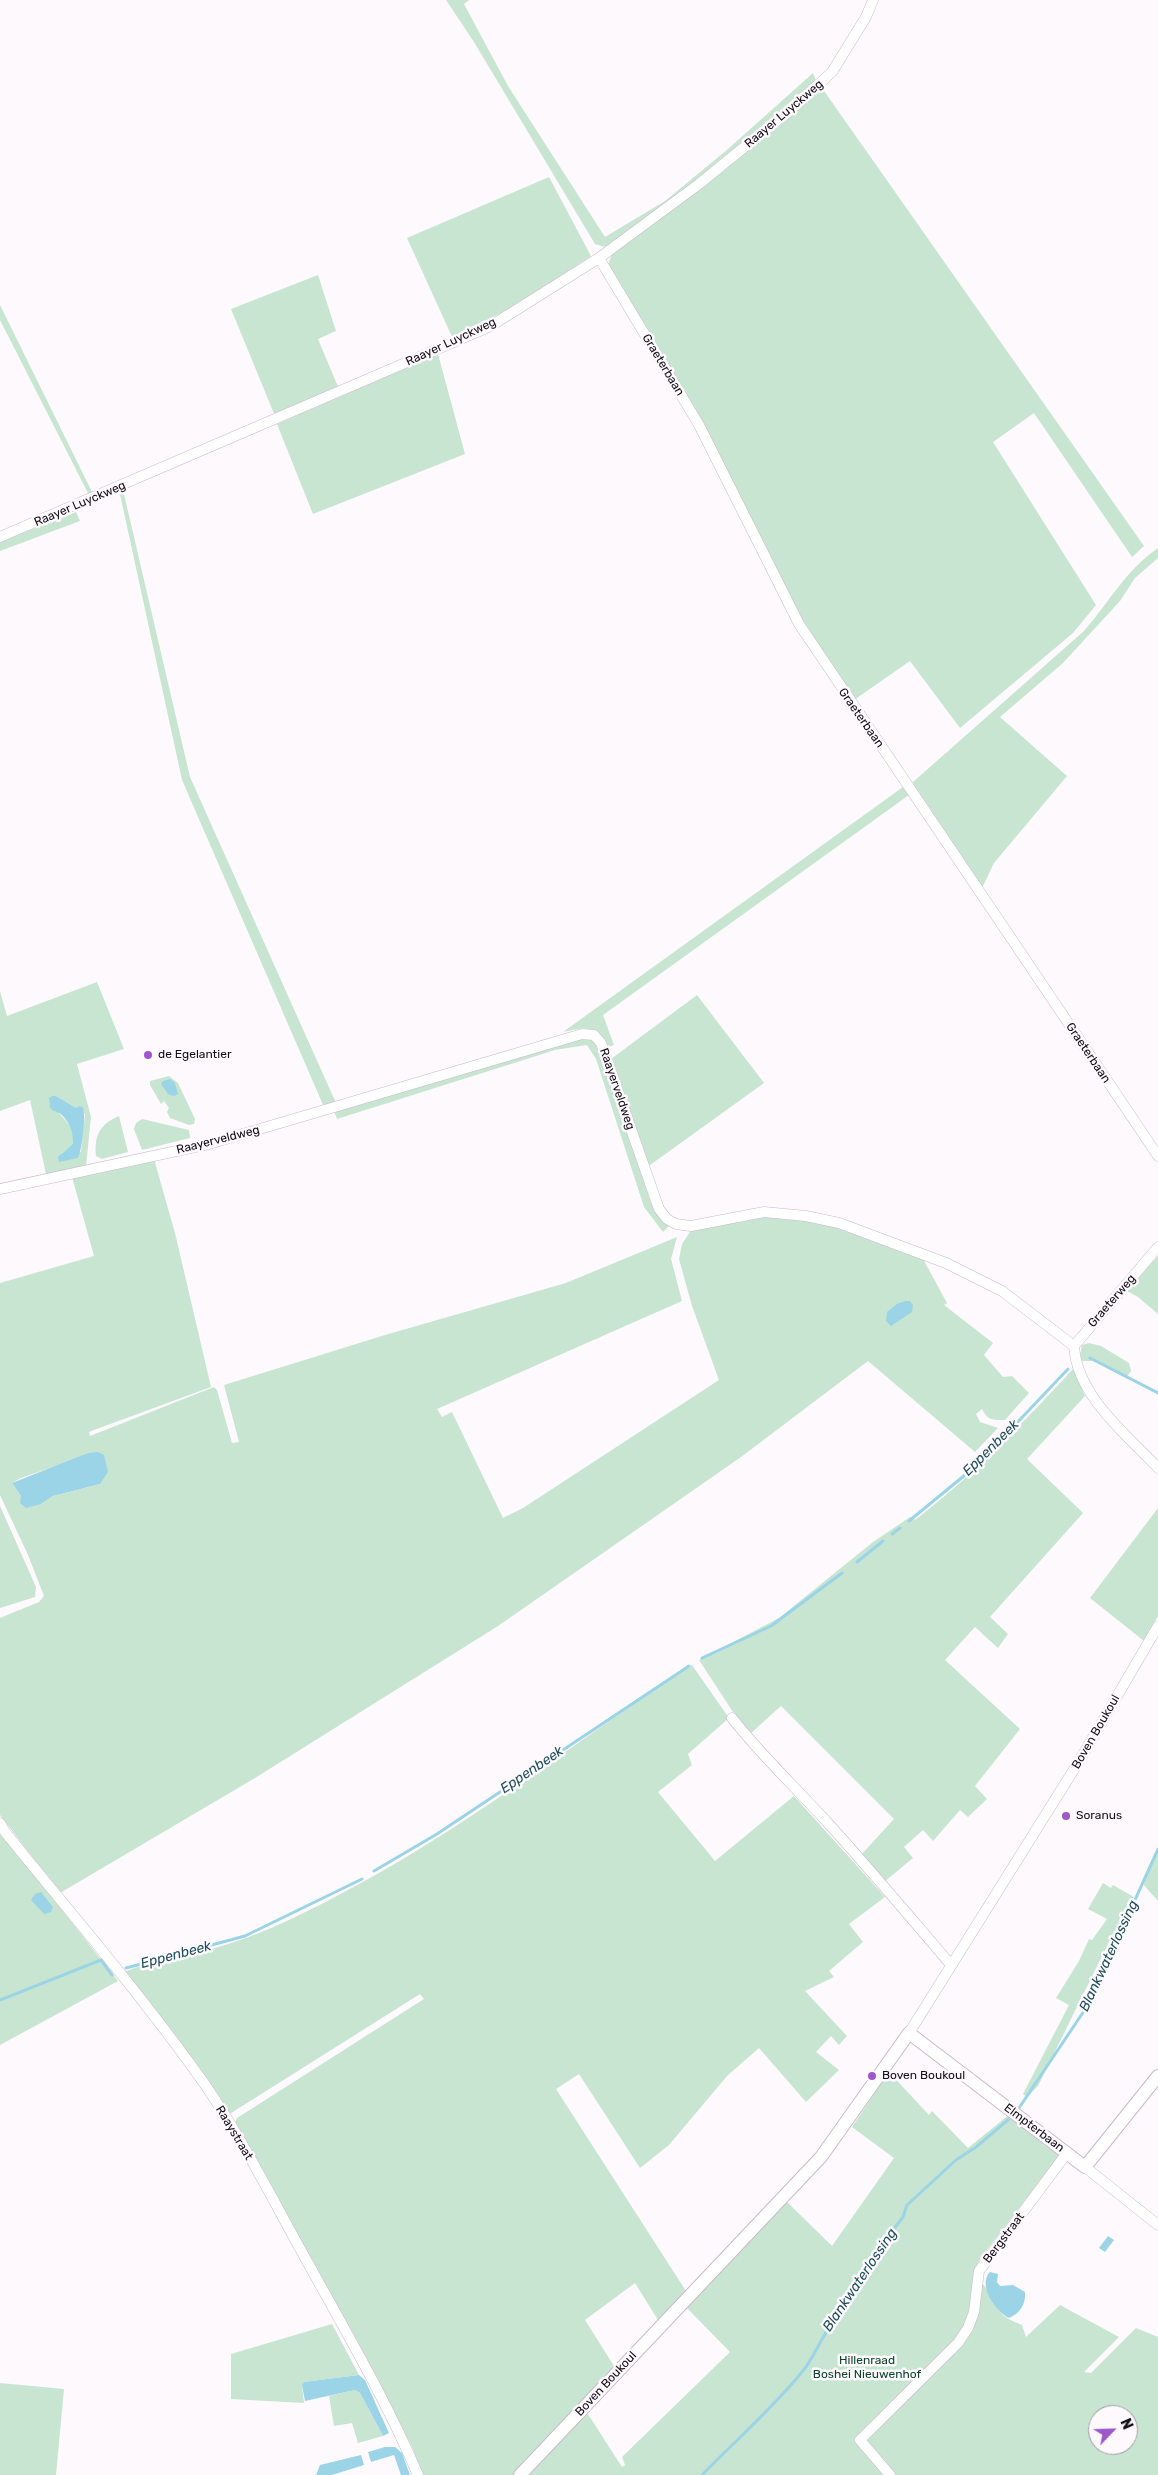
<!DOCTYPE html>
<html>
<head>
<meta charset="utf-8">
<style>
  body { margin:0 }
  #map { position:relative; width:1158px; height:2475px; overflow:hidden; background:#fdf9fd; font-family:Rubik,sans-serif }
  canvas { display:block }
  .north { position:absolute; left:1088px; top:2405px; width:50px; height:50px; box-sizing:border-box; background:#fdf9fd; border:1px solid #a09ba0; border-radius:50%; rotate:66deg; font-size:14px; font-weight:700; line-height:20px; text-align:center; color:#140d14 }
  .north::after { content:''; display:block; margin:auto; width:18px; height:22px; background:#9d58cc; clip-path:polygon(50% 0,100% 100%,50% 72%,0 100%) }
</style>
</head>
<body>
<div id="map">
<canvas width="1158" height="2475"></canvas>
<div class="north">N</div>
</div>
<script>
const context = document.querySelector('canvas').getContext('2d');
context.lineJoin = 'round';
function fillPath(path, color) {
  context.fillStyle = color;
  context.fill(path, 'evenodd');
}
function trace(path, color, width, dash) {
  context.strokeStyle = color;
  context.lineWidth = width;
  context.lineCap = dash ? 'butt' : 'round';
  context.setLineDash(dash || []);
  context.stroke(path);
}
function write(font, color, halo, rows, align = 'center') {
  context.font = font + ' Rubik,sans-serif';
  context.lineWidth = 5;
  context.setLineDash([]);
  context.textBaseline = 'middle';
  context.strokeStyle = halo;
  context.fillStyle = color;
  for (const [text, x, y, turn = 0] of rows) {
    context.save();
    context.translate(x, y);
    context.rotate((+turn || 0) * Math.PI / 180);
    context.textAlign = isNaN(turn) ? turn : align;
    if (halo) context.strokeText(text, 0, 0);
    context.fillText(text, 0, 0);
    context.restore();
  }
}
const green = new Path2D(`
  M 446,0 L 469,0 L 464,4 L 508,86 L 605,237 L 665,201 L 728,149 L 813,73 L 816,81 L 685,189 L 605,247 L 595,244 L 474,42 Z
  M 822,88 L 1144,546 L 1132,557 L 1034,413 L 993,442 L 1096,605 L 1073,633 L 960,728 L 910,661 L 854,700 L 801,617 L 608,265 L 612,254 L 721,172 Z
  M 549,177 L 591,256 L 519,303 L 453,339 L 407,238 Z
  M 318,275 L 336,331 L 318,339 L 339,389 L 275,416 L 231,309 Z
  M 0,305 L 93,494 L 89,495 L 0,320 Z
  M 438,354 L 465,454 L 313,514 L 277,424 Z
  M 123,490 L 190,777 L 336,1103 L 324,1107 L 182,780 L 120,494 Z
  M 76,512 L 80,521 L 0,551 L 0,542 Z
  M 1158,548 L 1158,558 L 1135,578 L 1120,601 L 1063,663 L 1000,717 L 1067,776 L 994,863 L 982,888 L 915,790 L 913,782 L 1084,631 C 1110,601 1126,570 1158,548 Z
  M 903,787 L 909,795 L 603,1015 L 614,1045 L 607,1048 C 593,1024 588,1027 563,1032 Z
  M 97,982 L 124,1049 L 77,1064 L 91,1117 L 86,1166 L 46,1174 L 30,1100 L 0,1111 L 0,991 L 7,1016 ZM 52,1096 L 56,1096 L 85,1114 L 81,1152 L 62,1153 L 74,1144 C 75,1126 61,1115 49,1104 Z
  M 697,995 L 764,1083 L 646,1168 L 611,1059 Z
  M 582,1036 L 594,1040 L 603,1056 L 651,1203 L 660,1218 L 670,1225 L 663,1232 L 644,1207 L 596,1059 L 587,1045 L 555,1050 L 337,1119 L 334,1111 Z
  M 169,1076 L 178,1083 L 195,1119 L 194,1124 L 189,1125 L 170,1118 L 167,1112 L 169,1108 L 164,1101 L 161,1104 L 150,1085 L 150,1081 Z
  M 119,1116 L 128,1152 L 102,1159 L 96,1156 C 94,1135 100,1124 119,1116 Z
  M 142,1119 L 189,1130 L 190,1138 L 142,1150 L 134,1129 L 136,1123 Z
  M 154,1159 L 175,1233 L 211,1387 L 94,1430 L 89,1432 L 90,1436 L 214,1387 L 217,1390 L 232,1443 L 239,1442 L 224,1385 L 385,1335 L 566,1283 L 677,1237 L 671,1259 L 682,1301 L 437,1409 L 442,1417 L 452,1412 L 503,1518 L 523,1508 L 719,1380 L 692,1306 L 679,1259 L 682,1244 L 692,1229 L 761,1214 L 833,1225 L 922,1257 L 947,1303 L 944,1305 L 993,1343 L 984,1355 L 1003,1377 L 1012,1376 L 1029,1393 L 1005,1420 C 993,1420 988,1421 982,1409 L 976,1414 L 980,1422 L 998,1428 L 975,1452 L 868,1361 L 741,1457 L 498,1626 L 255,1778 L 60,1893 L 0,1815 L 0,1618 L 39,1602 L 44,1596 L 28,1555 L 0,1495 L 0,1283 L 94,1256 L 72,1177 ZM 88,1453 L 100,1484 L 53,1496 L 41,1504 L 21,1496 L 12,1483 L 21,1478 L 76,1459 Z
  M 1158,1256 L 1158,1314 L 1138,1297 L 1127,1291 Z
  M 1089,1343 L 1101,1346 L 1129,1363 L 1131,1371 L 1126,1378 L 1095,1361 L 1082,1361 L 1080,1355 L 1082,1345 Z
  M 1073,1369 L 1085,1396 L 1027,1459 L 1083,1513 L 990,1617 L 1008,1634 L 998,1648 L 975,1627 L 945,1660 L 1020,1729 L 975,1786 L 987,1799 L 968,1817 L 960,1810 L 933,1841 L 923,1830 L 904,1847 L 913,1858 L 884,1882 L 860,1856 L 894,1819 L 781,1706 L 750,1734 L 733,1712 L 699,1660 L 779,1618 L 873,1542 L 910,1517 L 915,1520 C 975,1474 1021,1425 1073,1369 Z
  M 0,1506 L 36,1587 L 35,1597 L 0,1608 Z
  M 1158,1508 L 1158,1616 L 1144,1641 L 1090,1598 Z
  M 692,1665 L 729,1718 L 688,1754 L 692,1765 L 658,1792 L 715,1861 L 794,1796 L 885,1897 L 849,1924 L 863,1942 L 829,1971 L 834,1977 L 805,1991 L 847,2036 L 839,2045 L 831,2036 L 816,2052 L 839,2070 L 806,2102 L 759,2048 L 727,2076 L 669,2145 L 640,2168 L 579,2074 L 556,2089 L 686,2291 L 658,2320 L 635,2283 L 585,2320 L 614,2366 L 514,2475 L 423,2475 L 412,2447 L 361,2352 L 234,2125 L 237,2118 L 424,1999 L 420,1994 L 228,2115 L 124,1972 C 151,1960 182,1957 211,1949 C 253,1938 295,1918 333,1898 C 461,1832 573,1743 692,1665 Z
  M 0,1831 L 118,1981 L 0,2045 Z
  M 1158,1851 L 1158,1901 L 1142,1883 Z
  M 1103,1883 L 1111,1888 L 1113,1885 L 1134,1897 L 1111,1938 L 1038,2086 L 1027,2097 L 1023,2094 L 1069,2005 L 1056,1998 L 1079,1961 L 1089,1939 L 1092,1940 L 1107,1919 L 1088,1909 Z
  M 889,2072 L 929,2115 L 932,2111 L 968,2148 L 1011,2113 L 1055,2150 L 1059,2156 L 987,2250 L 979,2261 L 973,2276 C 989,2284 991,2303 1004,2316 C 1009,2320 1016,2322 1022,2325 L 1026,2337 L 1060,2305 L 1119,2337 L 1084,2372 L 1091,2373 L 1136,2328 L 1158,2337 L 1158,2475 L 526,2475 L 586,2411 L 622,2467 L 625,2465 L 622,2457 L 730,2352 L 686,2307 L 786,2201 L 832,2246 L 894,2158 L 852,2127 ZM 1098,2415 L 1128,2415 L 1128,2445 L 1098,2445 Z
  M 332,2324 L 359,2375 L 304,2382 L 302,2385 L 304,2403 L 231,2399 L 231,2354 Z
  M 0,2383 L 64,2389 L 56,2475 L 0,2475 Z
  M 355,2390 L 360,2393 L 383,2436 L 358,2443 L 352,2423 L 334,2426 L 329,2396 Z`);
const water = new Path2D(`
  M 170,1079 L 175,1083 L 178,1094 L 174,1096 L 168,1094 L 161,1084 L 163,1081 Z
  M 52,1096 L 56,1096 L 76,1108 L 80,1106 L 83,1108 C 86,1118 82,1150 78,1158 L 59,1162 L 58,1157 L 73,1144 C 74,1133 68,1117 57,1112 C 54,1111 52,1110 50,1108 L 49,1098 Z
  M 905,1301 L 910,1301 L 913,1305 L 912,1312 L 891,1326 L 886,1321 L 887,1312 L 897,1304 Z
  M 98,1452 L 104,1455 L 108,1472 L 100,1484 L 53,1496 L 41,1504 L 26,1508 L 20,1503 L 21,1496 L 12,1483 L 88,1453 Z
  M 41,1892 L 53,1907 L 51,1912 L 44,1914 L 31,1900 L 35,1894 Z
  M 1108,2236 L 1114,2240 L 1105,2252 L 1099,2248 Z
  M 990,2272 L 998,2274 L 997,2282 L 1000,2286 L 1013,2285 L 1025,2292 C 1026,2305 1020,2313 1009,2318 C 996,2312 977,2285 990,2272 Z
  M 359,2375 L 365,2380 L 389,2433 L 383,2436 L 360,2393 L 355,2390 L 305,2401 L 302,2385 L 304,2382 Z
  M 385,2447 L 395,2447 L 402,2453 L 410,2475 L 401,2475 L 394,2455 L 371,2462 L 368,2452 Z
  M 361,2455 L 364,2465 L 332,2475 L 316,2475 L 320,2465 Z`);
const stream = new Path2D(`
  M 1090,1358 L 1158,1393
  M 909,1521 L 976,1466 L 1068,1369
  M 892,1534 L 900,1528
  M 857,1562 L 883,1541
  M 702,1658 L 771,1626 L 842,1573
  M 374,1871 L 437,1834 L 689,1666
  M 126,1968 L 245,1936 L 362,1879
  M 0,2000 L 101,1960 L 112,1975
  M 1019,2108 L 1086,2008 L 1158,1849
  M 702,2475 C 735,2441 772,2409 802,2372 C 816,2356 822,2332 838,2318 L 887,2238 L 903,2217 L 907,2205 L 956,2160 L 976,2147 L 1009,2119`);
const minor = new Path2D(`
  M 599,258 L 699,425 L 799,624 L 1158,1156
  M 0,537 L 489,327 L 599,258 L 699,184 L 796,105 L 832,72 L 866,17 L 873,0
  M 0,1189 L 209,1144 L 582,1034 L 594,1035 L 601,1043 L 659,1209 L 667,1219 L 676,1224 L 691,1226 L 764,1212 L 806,1216 L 839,1223 L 946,1263 L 1002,1291 L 1074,1346
  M 1158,1247 L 1074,1346 C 1077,1396 1126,1434 1158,1468
  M 732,1718 C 761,1755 795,1787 827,1822 C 869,1868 910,1917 951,1965
  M 0,1823 L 5,1832 C 73,1916 144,1998 206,2086 C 244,2142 275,2204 308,2263 C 346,2332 387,2402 418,2475
  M 909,2033 L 1078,1763 L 1158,1626
  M 1085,2167 L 1158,2225
  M 890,2475 L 860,2440 L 958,2343 L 968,2328 L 974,2312 L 979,2271 L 1067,2153`);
const tertiary = new Path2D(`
  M 520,2475 L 821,2157 L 909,2033 L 1085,2167 L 1158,2076`);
const markers = [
  [148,1055,5,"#9d58cc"],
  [1066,1816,5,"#9d58cc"],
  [872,2076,5,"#9d58cc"]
];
const streetNames = [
  ["Raayer Luyckweg",784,114,-40],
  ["Raayer Luyckweg",451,342,-25],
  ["Graeterbaan",663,365,59],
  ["Raayer Luyckweg",80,504,-23],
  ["Graeterbaan",861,718,55],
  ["Graeterbaan",1088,1053,56],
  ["Raayerveldweg",617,1089,71],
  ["Raayerveldweg",218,1140,-14],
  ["Graeterweg",1112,1301,-49],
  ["Boven Boukoul",1096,1732,-60],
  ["Elmpterbaan",1034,2128,37],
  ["Raaystraat",234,2133,59],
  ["Bergstraat",1004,2238,-53],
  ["Boven Boukoul",606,2384,-47]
];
const poiNames = [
  ["de Egelantier",158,1055],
  ["Soranus",1076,1816],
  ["Boven Boukoul",882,2076]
];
const parkNames = [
  ["Hillenraad",867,2361],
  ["Boshei Nieuwenhof",867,2375]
];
const waterNames = [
  ["Eppenbeek",991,1448,-45],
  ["Eppenbeek",532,1770,-34],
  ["Eppenbeek",176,1955,-15],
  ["Blankwaterlossing",1109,1956,-65],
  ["Blankwaterlossing",860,2280,-56]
];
fillPath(green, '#c8e5d1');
fillPath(water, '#9bd4e7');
trace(stream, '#9bd4e7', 3);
trace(minor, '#cdb8cb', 11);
trace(tertiary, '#cdb8cb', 14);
trace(minor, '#fff', 10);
trace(tertiary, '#fff', 12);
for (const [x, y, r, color] of markers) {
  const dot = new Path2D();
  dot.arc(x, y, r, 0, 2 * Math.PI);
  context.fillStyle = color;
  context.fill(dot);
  trace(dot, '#fdf9fd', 2);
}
write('12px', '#140d14', '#fdf9fd', streetNames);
write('12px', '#140d14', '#fdf9fd', poiNames, 'left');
write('12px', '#0d4428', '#fdf9fd', parkNames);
write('italic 14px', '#1f4f5d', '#fdf9fd', waterNames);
</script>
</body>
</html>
